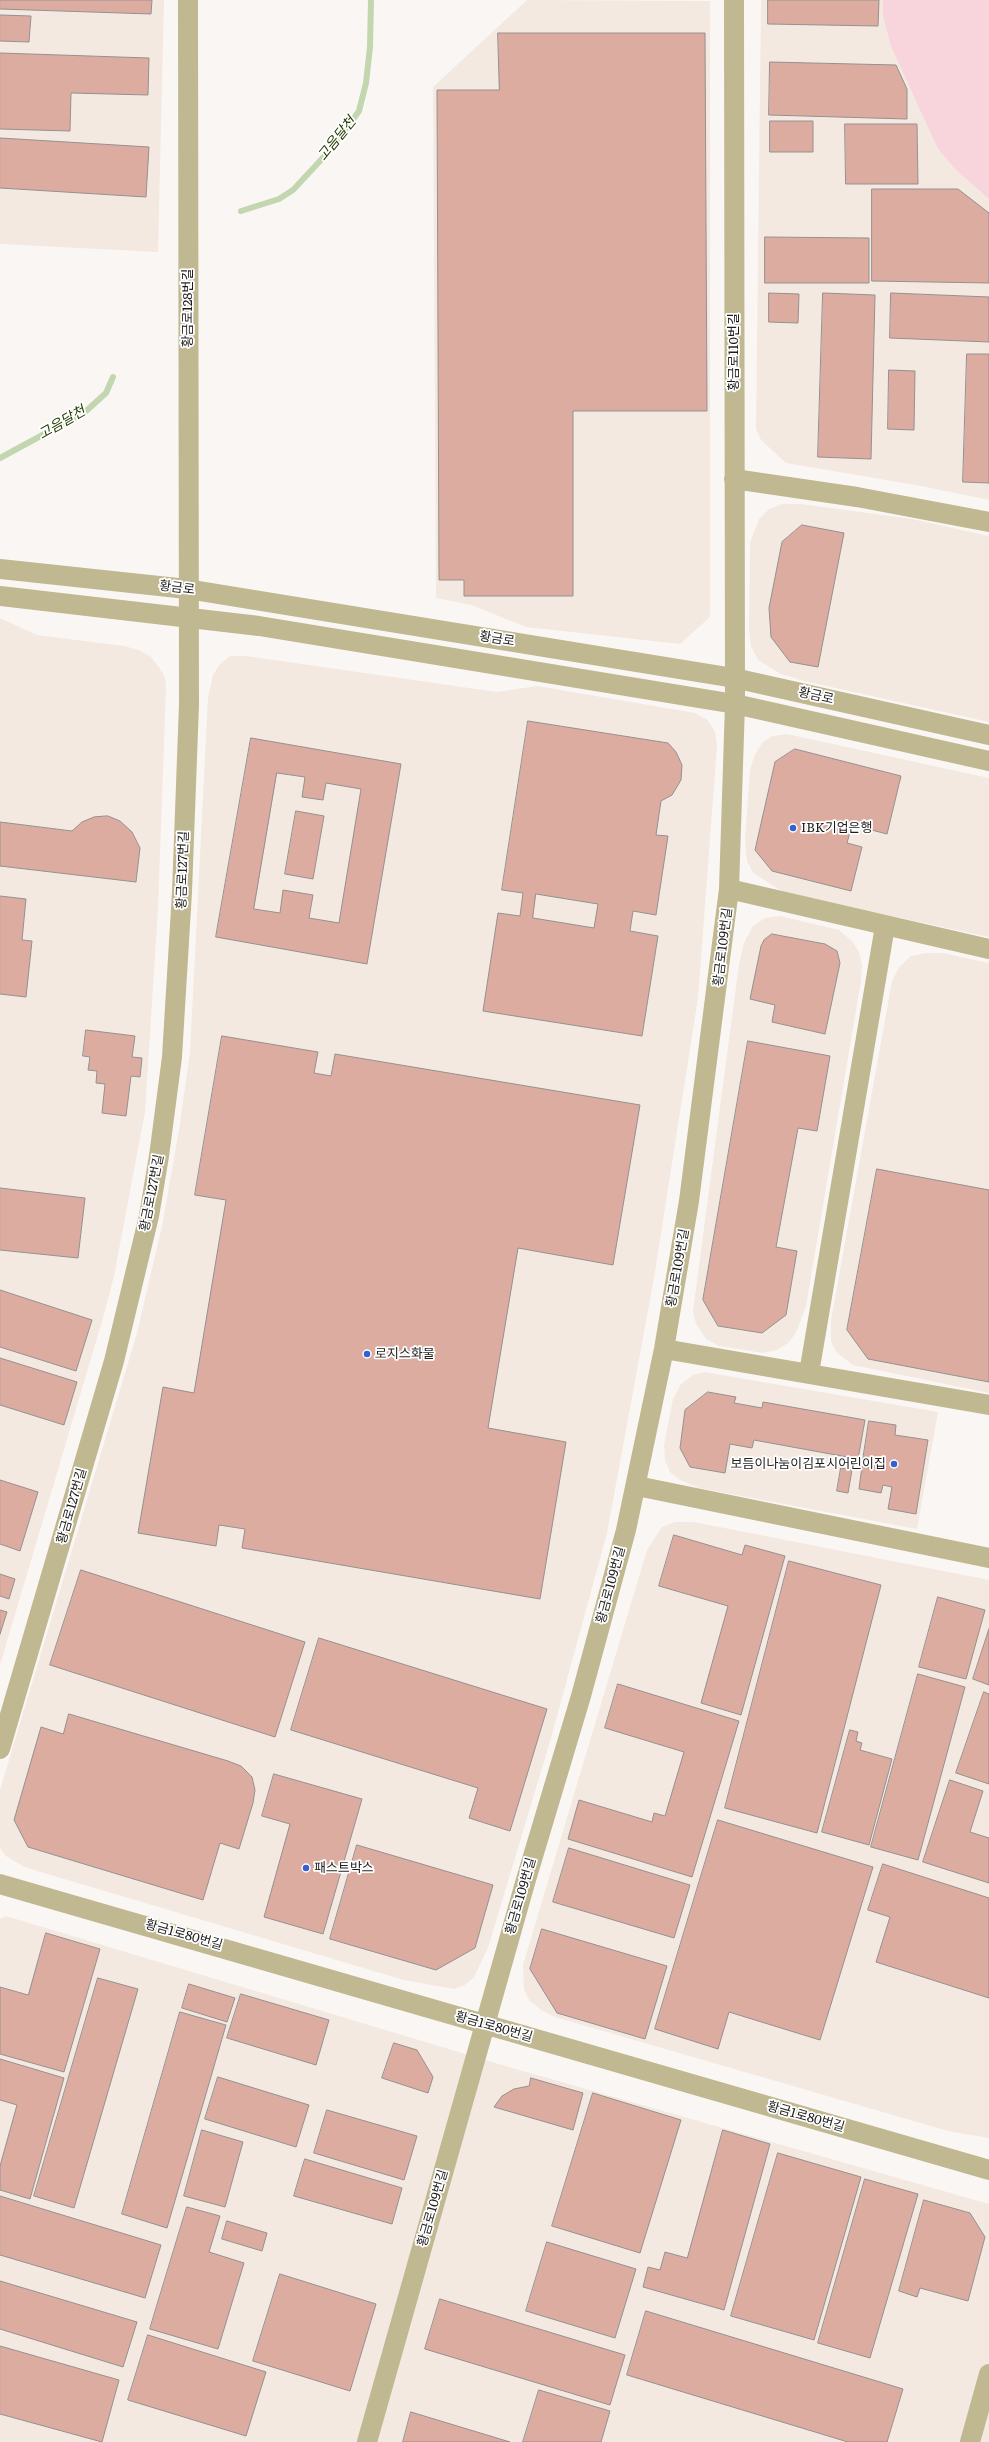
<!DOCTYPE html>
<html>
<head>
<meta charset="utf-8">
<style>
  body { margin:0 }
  canvas { display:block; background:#faf6f4 }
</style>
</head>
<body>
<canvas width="989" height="2442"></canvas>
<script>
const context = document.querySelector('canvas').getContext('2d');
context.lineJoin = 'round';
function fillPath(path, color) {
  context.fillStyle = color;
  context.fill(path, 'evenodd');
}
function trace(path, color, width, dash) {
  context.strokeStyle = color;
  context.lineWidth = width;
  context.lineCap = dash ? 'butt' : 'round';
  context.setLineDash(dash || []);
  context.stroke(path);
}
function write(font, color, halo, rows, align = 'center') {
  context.font = font + ' Literata,"Noto Sans KR",serif';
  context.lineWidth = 3.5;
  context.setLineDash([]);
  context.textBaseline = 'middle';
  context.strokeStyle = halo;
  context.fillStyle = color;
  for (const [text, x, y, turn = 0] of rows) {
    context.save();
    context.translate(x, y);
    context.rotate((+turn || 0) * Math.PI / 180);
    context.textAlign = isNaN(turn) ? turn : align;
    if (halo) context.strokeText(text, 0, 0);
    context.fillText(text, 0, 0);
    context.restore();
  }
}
const built = new Path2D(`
  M 0,0 L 164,0 L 158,252 L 0,244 Z
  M 527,0 L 710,1 L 710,617 L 680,644 L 526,627 L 471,605 L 436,598 L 433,87 Z
  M 761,0 L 883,0 L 883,16 L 938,149 L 956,170 L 989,199 L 989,500 L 921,486 L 786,463 L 761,440 L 756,429 Z
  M 782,504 L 801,504 L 912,519 L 989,536 L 989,722 L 804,681 L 781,674 L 758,660 L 751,647 L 749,630 L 750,543 L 759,519 L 768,510 Z
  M 0,618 L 37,635 L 124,646 L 139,650 L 151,657 L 158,666 L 165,677 L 166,688 L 158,909 L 145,1112 L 114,1276 L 103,1318 L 0,1665 Z
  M 230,656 L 246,656 L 497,692 L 537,686 L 695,713 L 708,720 L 715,732 L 717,746 L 698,998 L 654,1278 L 607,1533 L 551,1738 L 488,1948 L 474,1977 L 465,1985 L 454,1989 L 404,1980 L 24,1867 L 6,1856 L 0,1848 L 0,1790 L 137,1333 L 162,1226 L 179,1130 L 190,1052 L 208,698 L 213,675 L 220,664 Z
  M 787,734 L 989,778 L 989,937 L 785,893 L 753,873 L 747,861 L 745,839 L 750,770 L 755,754 L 763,742 L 773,736 Z
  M 780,916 L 839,930 L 852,941 L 859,952 L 862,965 L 861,981 L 806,1306 L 796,1333 L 788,1343 L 777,1350 L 763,1353 L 719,1346 L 706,1339 L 696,1324 L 693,1311 L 739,964 L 744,943 L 753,926 L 765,918 Z
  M 926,953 L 942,953 L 989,963 L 989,1393 L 853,1365 L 837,1353 L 831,1342 L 831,1320 L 892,981 L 899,967 L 911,956 Z
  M 704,1372 L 938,1412 L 917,1529 L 699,1488 L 680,1480 L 670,1472 L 665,1460 L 664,1445 L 673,1399 L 681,1384 L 693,1375 Z
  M 675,1522 L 694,1522 L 989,1580 L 989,2138 L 948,2131 L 555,2017 L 541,2010 L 530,2001 L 524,1990 L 523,1965 L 647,1550 L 662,1527 Z
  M 6,1916 L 502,2065 L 989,2204 L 989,2442 L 0,2442 L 0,1919 Z`);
const green = new Path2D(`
  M 883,0 L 989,0 L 989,199 L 956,170 L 938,149 L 891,46 L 883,16 Z`);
const stream = new Path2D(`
  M 241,211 L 279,199 L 293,190 L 332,148 L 359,111 L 366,83 L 370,47 L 371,0
  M 0,458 L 85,412 L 106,393 L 113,377`);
const building = new Path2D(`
  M 0,0 L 152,0 L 151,14 L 0,9 Z
  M 768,0 L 879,0 L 878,26 L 768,24 Z
  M 0,15 L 31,16 L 29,42 L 0,41 Z
  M 498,33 L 705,33 L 707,411 L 573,411 L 573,596 L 464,596 L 464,580 L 439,580 L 437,90 L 499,90 Z
  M 0,53 L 149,58 L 148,95 L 71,93 L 70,131 L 0,129 Z
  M 770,62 L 896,65 L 907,89 L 907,119 L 769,115 Z
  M 770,121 L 813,121 L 813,152 L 770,152 Z
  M 845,124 L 917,124 L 918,184 L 846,184 Z
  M 0,138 L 149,147 L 146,197 L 0,188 Z
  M 872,189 L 958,189 L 989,213 L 989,283 L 872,281 Z
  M 765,237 L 869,238 L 869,283 L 765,283 Z
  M 769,293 L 799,294 L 798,323 L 769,322 Z
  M 823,293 L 875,295 L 871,459 L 818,457 Z
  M 891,293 L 989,297 L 989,342 L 890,338 Z
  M 967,354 L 989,354 L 989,483 L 963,482 Z
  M 889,370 L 915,371 L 914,430 L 888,429 Z
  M 802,525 L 844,533 L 818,667 L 790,662 L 771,637 L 769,608 L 782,542 Z
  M 528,721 L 668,743 L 676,752 L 682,765 L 681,780 L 672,795 L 661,801 L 656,835 L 668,836 L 656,915 L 633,911 L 630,931 L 658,936 L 642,1036 L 483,1011 L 498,913 L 520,916 L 523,893 L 502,890 ZM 536,894 L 598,904 L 594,928 L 533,918 Z
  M 251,738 L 401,764 L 367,964 L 216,937 ZM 277,773 L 305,777 L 302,797 L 323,800 L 326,783 L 361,789 L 339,923 L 309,918 L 313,895 L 283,890 L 280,913 L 254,909 Z
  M 795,749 L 901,776 L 887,834 L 852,825 L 847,843 L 862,847 L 851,891 L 772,871 L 755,850 L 775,762 Z
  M 296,811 L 324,816 L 313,879 L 285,874 Z
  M 108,816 L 120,821 L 132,832 L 140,848 L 136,882 L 0,866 L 0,822 L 72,831 L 82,822 L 94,817 Z
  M 0,896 L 26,899 L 22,940 L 32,941 L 26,997 L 0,994 Z
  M 772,934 L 825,944 L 837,951 L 840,963 L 825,1034 L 772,1022 L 775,1005 L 750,999 L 761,946 L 764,940 Z
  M 86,1030 L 135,1036 L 132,1057 L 142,1058 L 140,1077 L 131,1076 L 126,1116 L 102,1113 L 105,1084 L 96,1083 L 97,1071 L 88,1070 L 90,1057 L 83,1056 Z
  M 222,1036 L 318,1052 L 314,1073 L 331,1076 L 335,1054 L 640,1105 L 613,1265 L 518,1248 L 488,1428 L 566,1442 L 540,1599 L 242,1548 L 245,1529 L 219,1525 L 216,1546 L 138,1533 L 163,1387 L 194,1393 L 226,1200 L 195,1195 Z
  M 748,1041 L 830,1056 L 817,1131 L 798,1128 L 776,1247 L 797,1251 L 786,1315 L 762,1333 L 718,1326 L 703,1300 Z
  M 877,1169 L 989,1190 L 989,1382 L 868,1359 L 847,1330 Z
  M 0,1188 L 85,1198 L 78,1258 L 0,1250 Z
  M 0,1290 L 92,1320 L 76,1371 L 0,1347 Z
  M 0,1358 L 77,1382 L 64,1425 L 0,1405 Z
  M 708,1392 L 736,1397 L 734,1403 L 762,1408 L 763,1402 L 865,1420 L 858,1459 L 754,1440 L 752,1448 L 730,1444 L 725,1473 L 690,1467 L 680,1448 L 685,1410 Z
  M 869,1421 L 896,1425 L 895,1435 L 928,1440 L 916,1514 L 888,1509 L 892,1487 L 883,1485 L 881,1493 L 859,1489 L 862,1466 L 869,1468 L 870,1461 L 863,1460 Z
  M 841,1468 L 852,1470 L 848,1493 L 837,1491 Z
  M 0,1480 L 38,1492 L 20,1551 L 0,1544 Z
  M 674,1535 L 742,1555 L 745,1545 L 785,1556 L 741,1715 L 701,1703 L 728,1606 L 659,1586 Z
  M 789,1561 L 881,1585 L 817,1833 L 725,1808 Z
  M 81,1570 L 305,1642 L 275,1737 L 50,1665 Z
  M 0,1574 L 15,1579 L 9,1599 L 0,1596 Z
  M 938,1597 L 985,1610 L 966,1679 L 919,1667 Z
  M 0,1610 L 7,1612 L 0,1634 Z
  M 989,1629 L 989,1685 L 973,1679 Z
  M 319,1638 L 547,1709 L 510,1831 L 469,1818 L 478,1788 L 291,1730 Z
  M 918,1674 L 965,1687 L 918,1860 L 871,1847 Z
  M 618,1684 L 739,1721 L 692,1877 L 568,1839 L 579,1800 L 652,1822 L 654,1813 L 665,1816 L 684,1752 L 605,1728 Z
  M 984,1692 L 989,1694 L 989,1784 L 956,1773 Z
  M 69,1714 L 228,1761 L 241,1766 L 252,1777 L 255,1790 L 253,1803 L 239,1849 L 220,1843 L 203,1900 L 28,1847 L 14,1820 L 41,1727 L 63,1734 Z
  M 850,1730 L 858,1732 L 856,1741 L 862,1743 L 860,1750 L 892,1759 L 869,1845 L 822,1832 Z
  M 274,1774 L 362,1799 L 323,1934 L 264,1917 L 290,1824 L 262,1816 Z
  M 950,1780 L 983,1791 L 970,1832 L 989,1838 L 989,1883 L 923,1862 Z
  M 718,1820 L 873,1867 L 820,2040 L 729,2012 L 718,2049 L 655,2029 Z
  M 357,1845 L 493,1885 L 475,1948 L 436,1970 L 330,1939 Z
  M 569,1848 L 690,1885 L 674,1938 L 553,1902 Z
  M 883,1864 L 989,1898 L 989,1998 L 876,1962 L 890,1917 L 868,1910 Z
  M 542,1929 L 667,1966 L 645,2039 L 557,2013 L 530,1969 Z
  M 46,1933 L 100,1949 L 64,2072 L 0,2054 L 0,1987 L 28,1995 Z
  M 98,1978 L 138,1989 L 74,2208 L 34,2196 Z
  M 189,1984 L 235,1998 L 227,2022 L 182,2008 Z
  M 241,1994 L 329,2020 L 316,2065 L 227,2038 Z
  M 180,2012 L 226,2025 L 167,2228 L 122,2214 Z
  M 394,2043 L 417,2050 L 433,2077 L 428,2093 L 382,2078 Z
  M 0,2059 L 64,2078 L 30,2199 L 0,2190 L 0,2166 L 17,2105 L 0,2100 Z
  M 218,2077 L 309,2105 L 296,2147 L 205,2119 Z
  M 531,2078 L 583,2093 L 573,2130 L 494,2107 L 502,2096 L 514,2089 L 529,2086 Z
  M 593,2093 L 681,2120 L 640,2253 L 552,2226 Z
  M 327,2110 L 417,2136 L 404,2180 L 314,2153 Z
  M 202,2130 L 243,2142 L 225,2207 L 184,2196 Z
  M 723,2130 L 770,2144 L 724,2310 L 643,2287 L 648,2267 L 660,2270 L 665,2252 L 687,2258 Z
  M 778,2153 L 861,2177 L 814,2340 L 731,2316 Z
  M 305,2159 L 402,2188 L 392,2224 L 294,2196 Z
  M 865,2179 L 918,2194 L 870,2358 L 818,2343 Z
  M 0,2196 L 161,2245 L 145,2298 L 0,2255 Z
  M 924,2200 L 970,2213 L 985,2237 L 968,2301 L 920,2288 L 917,2297 L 899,2291 Z
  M 187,2207 L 220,2216 L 209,2252 L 244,2263 L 218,2349 L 150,2329 Z
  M 227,2221 L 267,2233 L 262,2251 L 222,2239 Z
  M 547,2242 L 636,2269 L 615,2338 L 526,2311 Z
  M 280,2274 L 376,2304 L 350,2391 L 253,2361 Z
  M 0,2281 L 137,2322 L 123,2367 L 0,2329 Z
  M 440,2299 L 625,2355 L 610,2405 L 425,2349 Z
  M 646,2311 L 903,2389 L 887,2442 L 848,2442 L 627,2375 Z
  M 148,2335 L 266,2372 L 246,2436 L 128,2400 Z
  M 0,2346 L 119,2380 L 102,2442 L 0,2414 Z
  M 539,2390 L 610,2411 L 601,2442 L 523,2442 Z
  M 411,2412 L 510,2442 L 403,2442 Z`);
const minor = new Path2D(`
  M 734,479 L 857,497 L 989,522
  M 0,569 L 187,589 L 734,678 L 989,735
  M 0,596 L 259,626 L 735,704 L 989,761
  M 729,889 L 989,949
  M 664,1349 L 989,1405
  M 809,1373 L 885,926
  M 637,1486 L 989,1558
  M 0,1749 L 114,1361 L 149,1216 L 159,1156 L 172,1057 L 182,892 L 189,704 L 188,0
  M 0,1884 L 989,2170
  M 367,2442 L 525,1883 L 581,1696 L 626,1530 L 664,1349 L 689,1201 L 729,889 L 735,704 L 734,0
  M 970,2442 L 989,2374`);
const markers = [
  [793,828,4,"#3361d1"],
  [367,1354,4,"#3361d1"],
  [894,1464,4,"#3361d1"],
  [306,1868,4,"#3361d1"]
];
const streetNames = [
  ["황금로128번길",188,308,-90],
  ["황금로110번길",734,352,-90],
  ["황금로",177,588,7],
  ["황금로",497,639,9],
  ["황금로",816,696,13],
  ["황금로127번길",183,870,-88],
  ["황금로109번길",723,947,-83],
  ["황금로127번길",152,1193,-79],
  ["황금로109번길",678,1268,-80],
  ["황금로127번길",72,1506,-74],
  ["황금로109번길",611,1585,-75],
  ["황금로109번길",521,1896,-74],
  ["황금1로80번길",184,1935,16],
  ["황금1로80번길",494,2027,16],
  ["황금1로80번길",806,2117,16],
  ["황금로109번길",433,2208,-74]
];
const poiNames = [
  ["IBK기업은행",801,828],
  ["로지스화물",375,1354],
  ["보듬이나눔이김포시어린이집",886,1464,"right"],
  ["패스트박스",314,1868]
];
const waterNames = [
  ["고음달천",337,139,-51],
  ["고음달천",62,423,-30]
];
fillPath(built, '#f3e9e1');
fillPath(green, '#f8d4dd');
trace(stream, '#c2d7af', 6);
fillPath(building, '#dcaca1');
trace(building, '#959190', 1);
trace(minor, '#c0b891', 20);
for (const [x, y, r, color] of markers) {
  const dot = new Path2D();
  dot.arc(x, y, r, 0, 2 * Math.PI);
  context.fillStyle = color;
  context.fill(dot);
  trace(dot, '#fff', 1.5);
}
write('13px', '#1f1e1d', '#fff', streetNames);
write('13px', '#1f1e1d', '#fff', poiNames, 'left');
write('italic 14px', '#253d00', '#fff', waterNames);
</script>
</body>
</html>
